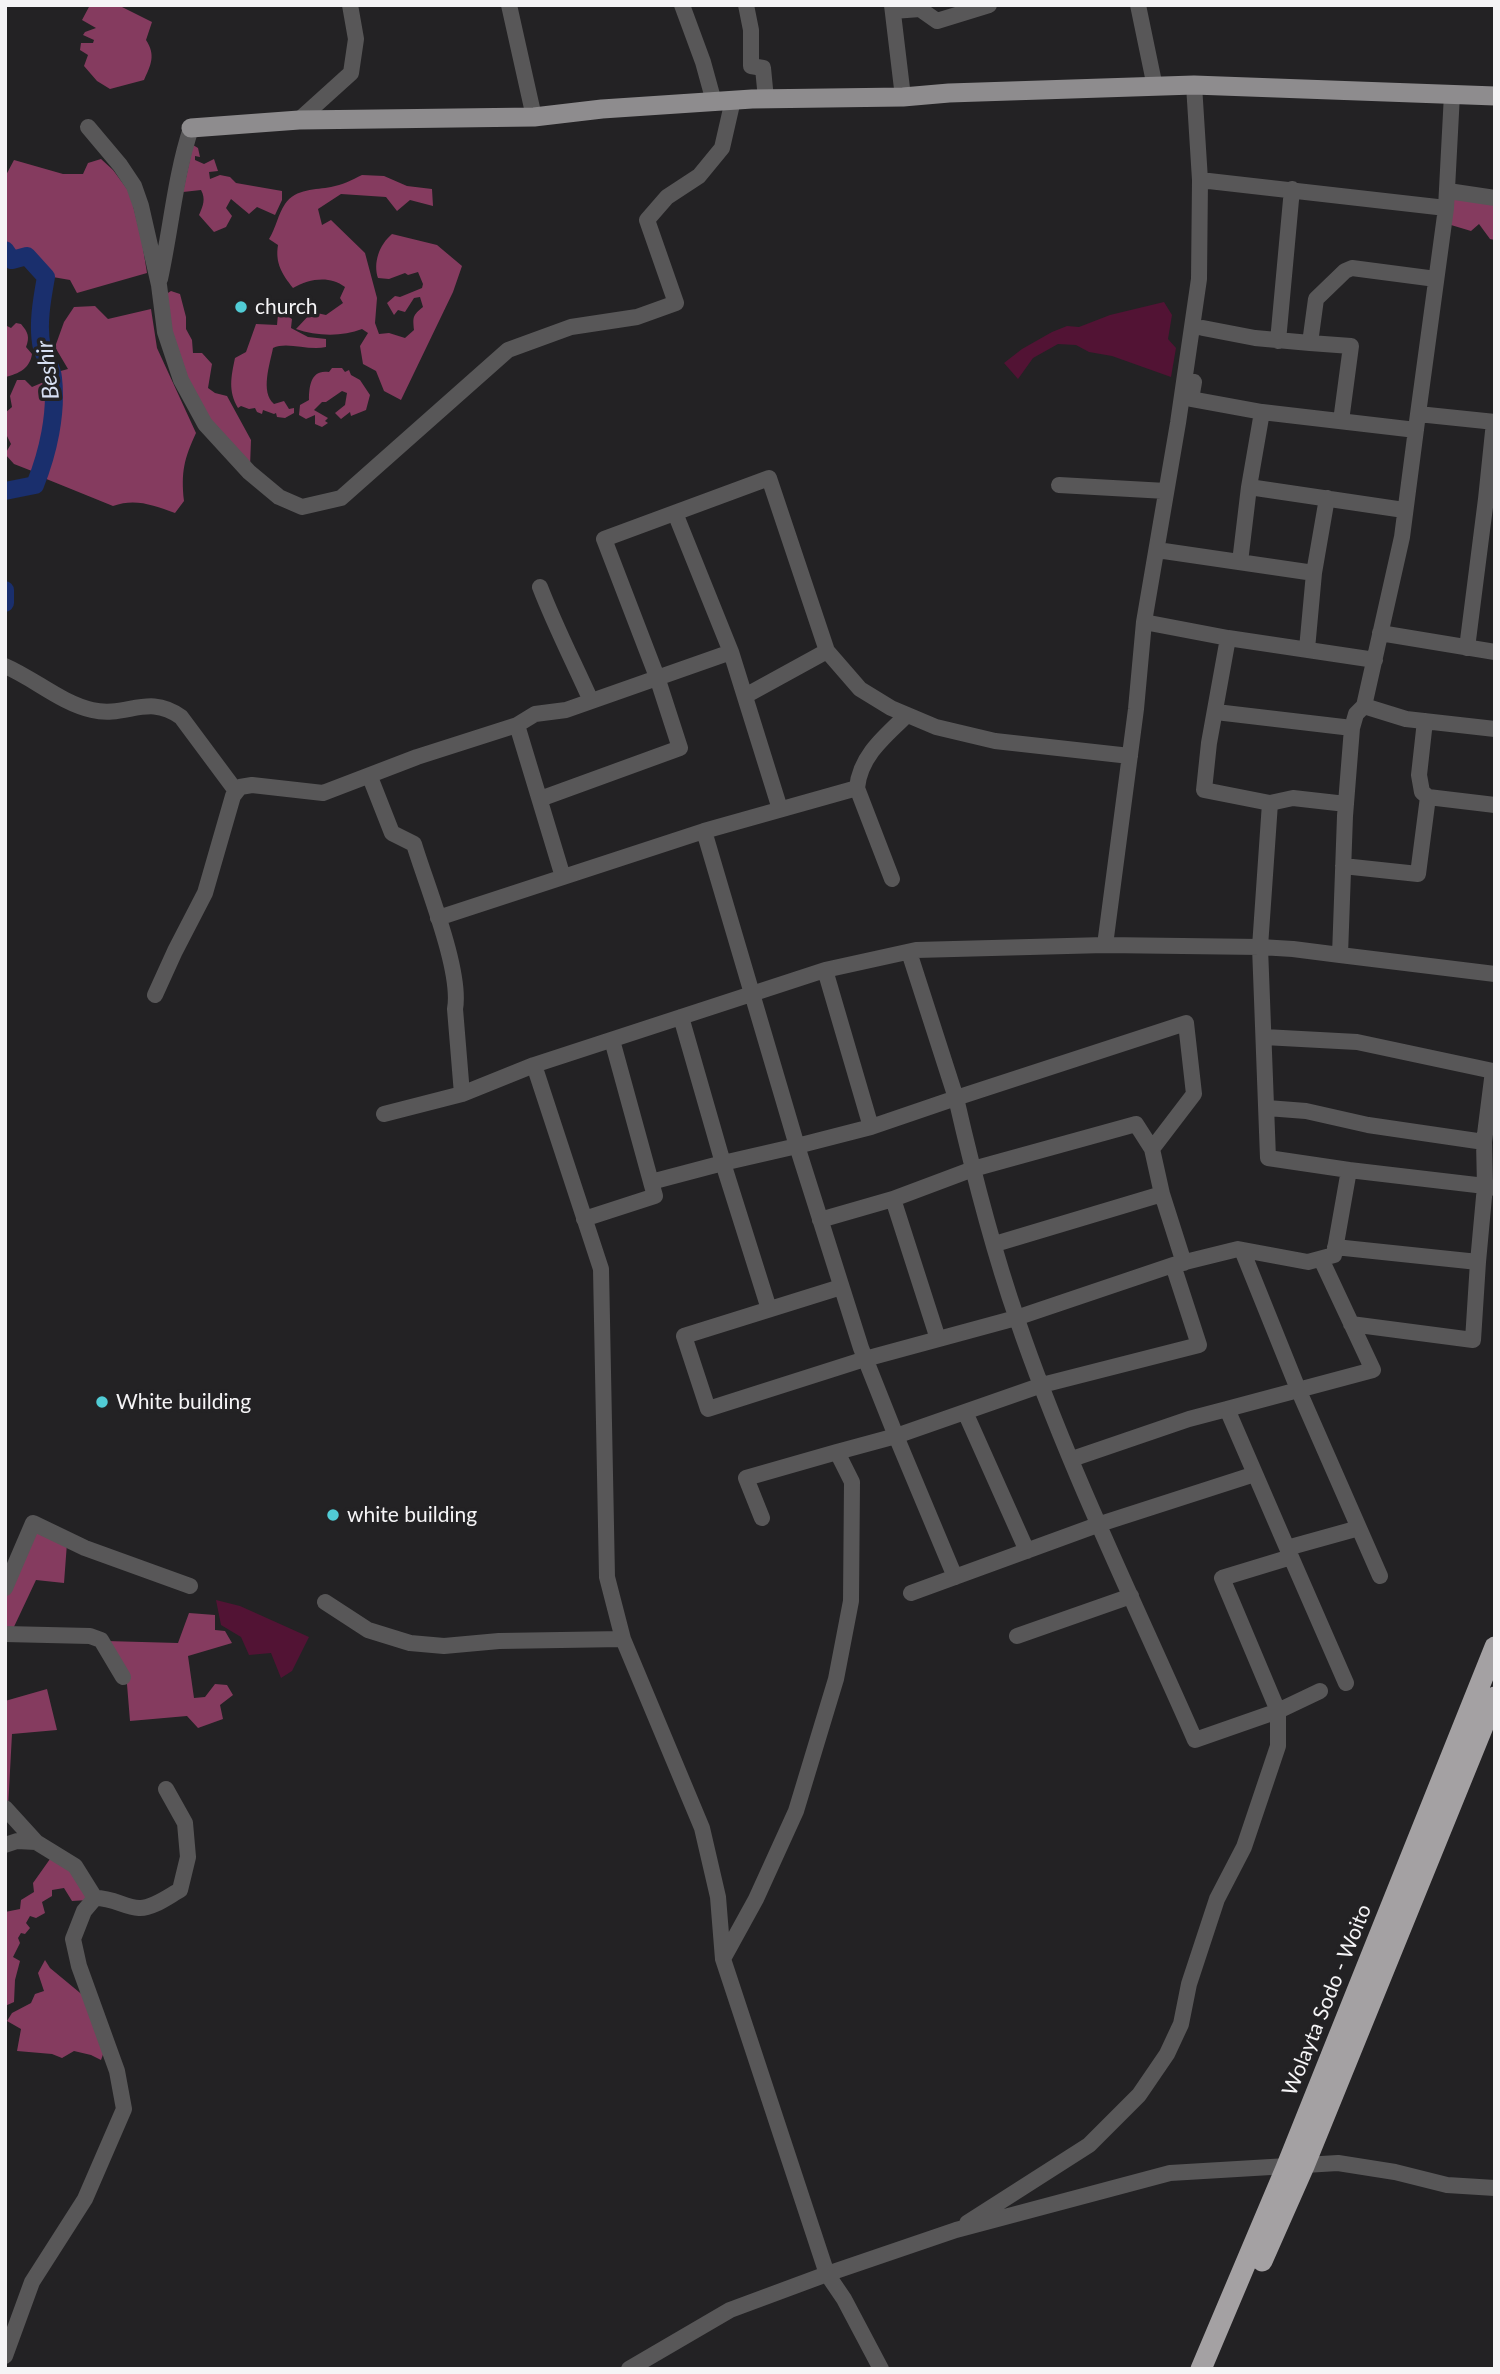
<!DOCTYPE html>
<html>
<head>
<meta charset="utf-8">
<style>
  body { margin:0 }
  #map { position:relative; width:1500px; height:2374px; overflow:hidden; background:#232224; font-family:Lato,sans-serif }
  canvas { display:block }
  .frame { position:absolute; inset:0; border:7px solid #f5f4f6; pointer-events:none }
</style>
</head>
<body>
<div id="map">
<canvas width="1500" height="2374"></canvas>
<div class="frame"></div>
</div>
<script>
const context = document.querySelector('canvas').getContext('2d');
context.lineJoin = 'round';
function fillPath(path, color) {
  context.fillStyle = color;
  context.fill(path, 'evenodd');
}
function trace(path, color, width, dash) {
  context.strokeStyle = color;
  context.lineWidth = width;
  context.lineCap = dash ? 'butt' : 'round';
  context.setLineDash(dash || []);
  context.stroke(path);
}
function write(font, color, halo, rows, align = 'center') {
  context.font = font + ' Lato,sans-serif';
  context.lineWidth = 7;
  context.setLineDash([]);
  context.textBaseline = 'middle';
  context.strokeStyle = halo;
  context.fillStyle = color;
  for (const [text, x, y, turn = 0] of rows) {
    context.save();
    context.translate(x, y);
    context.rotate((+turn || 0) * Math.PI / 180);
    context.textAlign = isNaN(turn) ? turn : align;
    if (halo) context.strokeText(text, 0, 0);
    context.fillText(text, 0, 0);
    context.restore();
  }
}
const green = new Path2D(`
  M 1164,302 L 1172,315 L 1168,339 L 1176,348 L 1171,377 L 1112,356 L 1089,352 L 1076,345 L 1058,344 L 1033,358 L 1018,379 L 1004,363 L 1022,349 L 1052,332 L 1067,326 L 1079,327 L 1110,315 Z
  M 216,1600 L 240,1606 L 309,1637 L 292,1671 L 281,1678 L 271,1653 L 249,1655 L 241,1637 L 221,1625 Z`);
const forest = new Path2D(`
  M 90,5 L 118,5 L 152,22 L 146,40 C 156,55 151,65 144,80 L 110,89 L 97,81 L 84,66 L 88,55 L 80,50 L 81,43 L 93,43 L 94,40 L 83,35 L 85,32 L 96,28 L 82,20 Z
  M 193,145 L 198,148 L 200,157 L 195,156 L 195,160 L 204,164 L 214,159 L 218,171 L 209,172 L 210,179 L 220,175 L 230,177 L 236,183 L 282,191 L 282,200 L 275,215 L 257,207 L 249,214 L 231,199 L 226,208 L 232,216 L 226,227 L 214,232 L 199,215 C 203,206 206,199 201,190 L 183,192 Z
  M 101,159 L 113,170 L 130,193 L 142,242 L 147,273 L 77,293 L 70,280 L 47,276 L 27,254 L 12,258 L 5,247 L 5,177 L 14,160 L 63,174 L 83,174 L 88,163 Z
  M 362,175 L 384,176 L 407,186 L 432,189 L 433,206 L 410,200 L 397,211 L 386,197 L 341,194 L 318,209 L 322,225 L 331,220 L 365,253 L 377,298 L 375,323 L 379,334 L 389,333 L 405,338 L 414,330 C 413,317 412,316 423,307 L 420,297 L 414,298 L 405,312 L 398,310 L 394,315 L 387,303 L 395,296 L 400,297 L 422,288 L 423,284 L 418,272 L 408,275 L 405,273 L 389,279 L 378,278 C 373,263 379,245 392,234 L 437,245 L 462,266 L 453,292 L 401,400 L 384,391 L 376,371 L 363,364 L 360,346 L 368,333 L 362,329 C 342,337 316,336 296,329 L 312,312 L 326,315 L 343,303 L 340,298 L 345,287 C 329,275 309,279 293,288 C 282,274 275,263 278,245 L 269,239 C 276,228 278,214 285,204 C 296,188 316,190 331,187 C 342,185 352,180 362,175 Z
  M 1448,196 L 1495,198 L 1495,240 L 1490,239 L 1479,224 L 1471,231 L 1451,225 Z
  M 171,291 L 180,294 L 186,317 L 186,329 L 192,340 L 193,353 L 202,353 L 212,364 L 208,388 L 215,393 L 227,396 L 251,440 L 250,467 L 193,399 L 160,298 Z
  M 95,306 L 108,319 L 151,309 L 157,348 L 196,433 C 184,459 181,472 184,501 L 175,513 C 153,505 135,498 113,506 L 39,476 L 50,459 L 57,372 L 68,369 L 55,347 L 64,322 L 74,307 Z
  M 283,313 L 292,319 L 291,328 L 308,337 L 326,339 L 326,347 C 308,351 287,341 273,348 C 270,364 260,392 274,404 L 284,401 L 289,409 L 294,408 L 294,413 L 285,418 L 277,417 L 276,413 L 274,414 L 263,410 L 262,414 L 257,412 L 255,408 L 249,409 L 241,406 L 238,408 C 228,391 231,377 235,358 L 246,352 L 256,324 L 277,325 L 278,314 Z
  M 16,323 L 21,324 C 28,332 30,337 26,347 L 32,354 C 30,368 19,374 5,377 L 5,325 L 11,328 Z
  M 332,368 L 342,368 L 345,372 L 349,370 L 351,375 L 360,380 L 370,395 L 366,410 L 351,416 L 350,412 L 341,419 L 335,413 L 345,405 L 347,393 L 342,391 L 326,402 L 322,402 L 314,410 L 328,418 L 325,421 L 328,423 L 322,427 L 315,424 L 315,415 L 306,419 L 299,415 L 300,405 L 309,400 C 309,386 311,369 329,372 Z
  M 51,379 C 55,403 49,452 37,473 L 14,464 L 5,454 L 11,444 L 5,432 L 5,413 L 12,407 L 10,396 L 17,380 L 25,380 L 32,387 Z
  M 33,1527 L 67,1543 L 64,1583 L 36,1580 L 12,1631 L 5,1631 L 5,1594 Z
  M 189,1613 L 215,1615 L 215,1630 L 225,1631 L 232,1643 L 188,1656 L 194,1698 L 205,1697 L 215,1684 L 227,1685 L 233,1695 L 220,1705 L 223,1719 L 198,1728 L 187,1716 L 130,1721 L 126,1672 L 106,1641 L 178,1643 Z
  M 47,1689 L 57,1730 L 12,1734 L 8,1808 L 5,1802 L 5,1701 Z
  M 50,1859 L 73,1869 L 88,1900 L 72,1901 L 64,1888 L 52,1890 L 52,1896 L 42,1902 L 45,1913 L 36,1918 L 30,1916 L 26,1923 L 30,1928 L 25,1934 L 21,1933 L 18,1938 L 20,1943 L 13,1957 L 20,1961 L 15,1980 L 14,2002 L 5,2006 L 5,1912 L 20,1909 L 21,1900 L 34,1892 L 33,1883 Z
  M 45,1960 L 50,1968 L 85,1997 L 106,2046 L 101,2060 L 91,2055 L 74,2051 L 62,2058 L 52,2054 L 17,2051 L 21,2029 L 7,2021 L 12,2013 L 31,2003 L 35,1994 L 44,1991 L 38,1973 Z`);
const river = new Path2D(`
  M 5,250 L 12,260 L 27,256 L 46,277 C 42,299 37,326 42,348 C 45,358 52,367 53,378 C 57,413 48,453 35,485 L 5,491
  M 5,590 L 5,603`);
const minor = new Path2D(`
  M 509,5 L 534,117
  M 682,5 L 703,62 L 714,102
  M 746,5 L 751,30 L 751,66 L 763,68 L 766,99
  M 892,5 L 903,97
  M 1138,5 L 1155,87
  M 893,11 L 920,9 L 937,21 L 989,5
  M 299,120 L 351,73 L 356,39 L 350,5
  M 88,127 L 120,165 L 134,186 L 141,206 L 159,285 L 165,332 L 181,380 L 205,424 L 249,472 L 279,497 L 302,507 L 341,498 L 508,350 L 571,327 L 637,317 L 676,303 L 647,220 L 667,197 L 699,176 L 722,148 L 733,100
  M 1200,180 L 1446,208
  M 1448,191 L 1495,198
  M 160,279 C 171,229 175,177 191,128
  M 1203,328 L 1255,338 L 1310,343 L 1316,299 L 1345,271 L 1352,268 L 1436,279
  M 1278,341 L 1292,189
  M 1310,343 L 1351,346 L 1341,421
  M 1194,382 L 1191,399 L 1262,412 L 1249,487 L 1404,510
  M 1262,412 L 1416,430
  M 1418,414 L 1446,208 L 1452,94
  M 1495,422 L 1418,414 L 1402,537 L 1364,706 L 1406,719 L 1495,729
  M 1059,485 L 1166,491
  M 1486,499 L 1494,422
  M 675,513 L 731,652
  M 1157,550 L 1314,573
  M 1240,562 L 1249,487
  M 540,587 C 555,626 574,663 591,701
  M 1144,622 L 1228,638 L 1375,660
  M 1380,633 L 1495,652
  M 1228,638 L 1209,743 L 1204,790 L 1270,803 L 1260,947 L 1293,949 L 1340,955
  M 1467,648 L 1486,499 L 1495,500
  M 1307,649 L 1314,573 L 1327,498
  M 5,666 C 35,679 61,703 92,710 C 127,718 148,693 181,717 L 236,791
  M 745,696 L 827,651 L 860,689 L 891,708 L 936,727 L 995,741 L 1130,756
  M 1364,706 L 1356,714 L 1352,728 L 1345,816 L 1340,955 L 1495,974
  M 1216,712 L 1352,728
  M 1425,721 L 1419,775 L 1422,792 L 1428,797 L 1495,805
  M 517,725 L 563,877
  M 370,777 L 392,833 L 414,844 C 426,884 462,971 455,1009 L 462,1094
  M 540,799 L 680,748 L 657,677 L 604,539 L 769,478 L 827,651
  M 1270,803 L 1293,798 L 1346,804
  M 704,831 L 797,1146 L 723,1163 L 769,1309
  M 1343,866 L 1418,874 L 1428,797
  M 892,879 L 857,788 C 860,756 885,736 907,715
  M 438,918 L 704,831 L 857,788
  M 1105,945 L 1260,947 L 1268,1158 L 1349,1170 L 1334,1255 L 1308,1262 L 1238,1249 L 1173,1265
  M 909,952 L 956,1098 L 1186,1023 L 1194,1094 L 1152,1149 L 1162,1194 L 995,1244
  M 825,970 L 916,950 L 1105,945 L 1136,709 L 1144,622 L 1178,423 L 1199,279 L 1200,180 L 1194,85
  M 155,995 L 175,951 L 205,893 L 233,796 L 240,787 L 252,785 L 323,793 L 417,757 L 517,725 L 535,714 L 566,710 L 731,652 L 780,809
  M 1264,1037 L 1357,1042 L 1493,1071 L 1484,1142
  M 612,1040 L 651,1182
  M 534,1065 L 825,970 L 871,1127 L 797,1146 L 861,1348 L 896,1436 L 837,1452 L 852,1482 L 851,1601 L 836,1679 L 796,1811 L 756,1899 L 723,1959
  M 1267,1108 L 1306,1111 L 1368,1125 L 1484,1142 L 1485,1186 L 1495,1188
  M 384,1114 L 462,1094 L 534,1065 L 601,1269 L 607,1577 L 623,1639 L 702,1828 L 718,1897 L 723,1959 L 827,2274 L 844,2299 L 881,2369
  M 871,1127 L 956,1098 C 973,1172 992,1247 1017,1319 C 1066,1463 1134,1601 1195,1740 L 1278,1711 L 1222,1578 L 1291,1557 L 1227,1409 L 1373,1370 L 1321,1259
  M 1349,1170 L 1485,1186 L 1478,1262
  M 1162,1194 L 1184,1263
  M 893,1199 L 973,1169 L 1136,1124 L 1152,1149
  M 584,1219 L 655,1196 L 651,1182 L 723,1163 L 681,1017
  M 820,1220 L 893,1199 L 938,1339
  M 1335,1247 L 1478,1262 L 1473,1340 L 1351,1324
  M 1242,1250 L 1298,1389 L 1380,1576
  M 841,1287 L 684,1336 L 708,1409 L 865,1359 L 1016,1318 L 1173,1265 L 1199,1345 L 1042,1385 L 896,1436 L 955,1577
  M 965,1412 L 1027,1551
  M 1072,1459 L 1189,1419 L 1227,1409
  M 762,1518 L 746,1478 L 837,1452
  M 1287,1548 L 1359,1528
  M 1291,1557 L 1346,1683
  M 5,1588 L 33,1523 L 85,1548 L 190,1586
  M 911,1593 L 1100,1524 L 1255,1474
  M 325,1602 L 368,1630 L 410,1643 L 444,1646 L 499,1641 L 623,1639
  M 5,1634 L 90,1636 L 101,1640 L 123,1677
  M 1017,1636 L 1131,1596
  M 5,1808 L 36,1842 L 75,1866 L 95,1898 L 84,1911 L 73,1939 L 79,1966 L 117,2071 L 124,2109 L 85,2199 L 32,2282 L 5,2356
  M 5,1845 L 17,1841 L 36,1842
  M 95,1898 C 114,1898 124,1907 139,1908 C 152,1909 169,1896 180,1890 L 188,1857 L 185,1823 L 166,1789
  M 967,2223 L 1089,2145 L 1139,2095 L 1167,2054 L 1181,2024 L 1189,1984 L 1217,1899 L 1244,1847 L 1278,1746 L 1278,1711 L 1320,1691
  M 629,2369 L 730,2310 L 827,2274 L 956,2230 L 1170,2173 L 1338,2163 L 1395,2172 L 1447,2185 L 1495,2188`);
const major = new Path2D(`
  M 191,128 L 299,120 L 534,117 L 602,109 L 752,99 L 903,97 L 949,93 L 1194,85 L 1495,96`);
const highway = new Path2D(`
  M 1262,2261 L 1304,2166 L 1495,1697
  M 1201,2369 L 1286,2168 L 1495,1647`);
const markers = [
  [241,307,7,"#51ccd5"],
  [102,1402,7,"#51ccd5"],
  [333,1515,7,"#51ccd5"]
];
const poiNames = [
  ["church",255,307],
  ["White building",116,1402],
  ["white building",347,1515]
];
const streetNames = [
  ["Wolayta Sodo - Woito",1327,2000,-68]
];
const waterNames = [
  ["Beshir",48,370,-97]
];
fillPath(green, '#521334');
fillPath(forest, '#853b5f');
trace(river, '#1a2f6d', 18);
trace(minor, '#585758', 16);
trace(major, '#8e8c8e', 19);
trace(highway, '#a4a1a3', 21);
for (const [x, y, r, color] of markers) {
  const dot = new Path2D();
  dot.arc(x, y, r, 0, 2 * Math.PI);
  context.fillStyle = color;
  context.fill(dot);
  trace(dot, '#232224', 2.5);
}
write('21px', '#f5f4f6', '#232224', poiNames, 'left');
write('21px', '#f5f4f6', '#232224', streetNames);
write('italic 23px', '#d6dff2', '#232224', waterNames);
</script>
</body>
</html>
